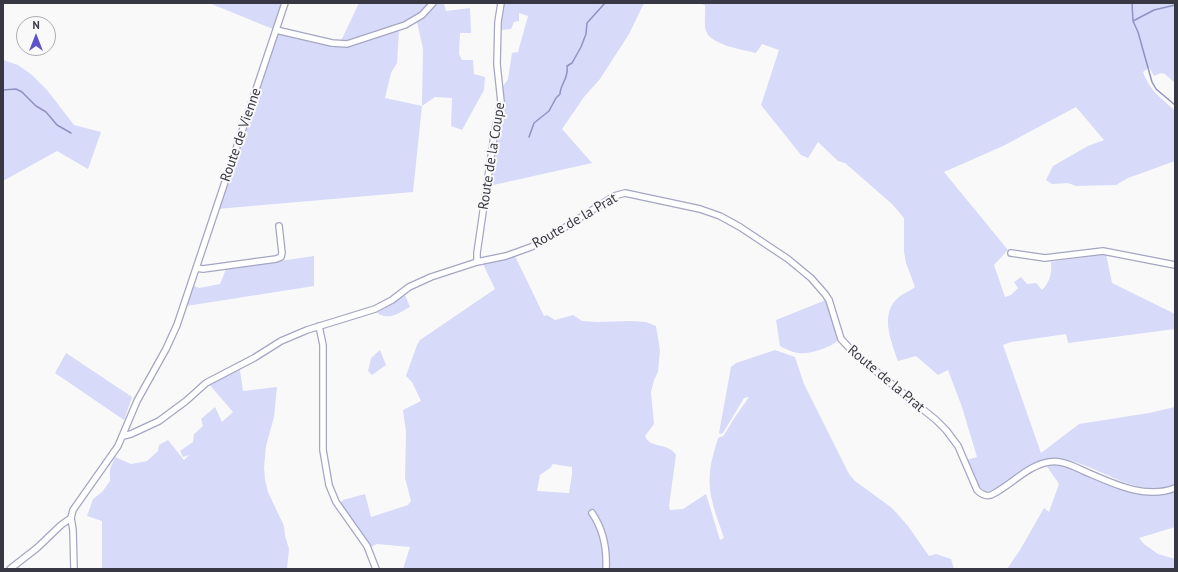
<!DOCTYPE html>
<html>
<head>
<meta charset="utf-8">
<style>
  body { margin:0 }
  #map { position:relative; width:1178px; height:572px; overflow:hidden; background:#f9f9f9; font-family:"PT Sans",sans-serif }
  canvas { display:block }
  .frame { position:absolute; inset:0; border:4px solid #383845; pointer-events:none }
  .north { position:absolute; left:16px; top:16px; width:40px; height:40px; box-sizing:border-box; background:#f9f9f9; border:1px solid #acacb1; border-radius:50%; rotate:0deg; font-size:11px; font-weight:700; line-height:16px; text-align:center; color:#383845 }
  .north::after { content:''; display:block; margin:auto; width:14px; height:18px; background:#5d52ca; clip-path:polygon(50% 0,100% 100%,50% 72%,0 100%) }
</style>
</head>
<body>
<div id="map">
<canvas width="1178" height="572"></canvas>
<div class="frame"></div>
<div class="north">N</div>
</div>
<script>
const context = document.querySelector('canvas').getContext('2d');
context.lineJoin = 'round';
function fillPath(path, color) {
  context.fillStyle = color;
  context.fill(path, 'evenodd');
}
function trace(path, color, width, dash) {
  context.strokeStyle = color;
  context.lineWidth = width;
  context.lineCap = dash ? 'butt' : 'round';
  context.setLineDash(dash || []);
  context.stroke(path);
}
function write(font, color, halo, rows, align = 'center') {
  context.font = font + ' "PT Sans",sans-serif';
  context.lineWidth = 4;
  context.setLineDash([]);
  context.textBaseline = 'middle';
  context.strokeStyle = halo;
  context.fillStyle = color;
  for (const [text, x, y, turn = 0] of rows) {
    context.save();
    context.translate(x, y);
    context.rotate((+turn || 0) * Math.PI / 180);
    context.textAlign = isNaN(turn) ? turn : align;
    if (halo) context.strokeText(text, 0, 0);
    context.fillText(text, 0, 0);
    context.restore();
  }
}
const green = new Path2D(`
  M 209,3 L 282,3 L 273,29 Z
  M 359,3 L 430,3 C 414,25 372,33 347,42 L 340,43 Z
  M 435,3 L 444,3 L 446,11 L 470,8 L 471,33 L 460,33 L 459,54 L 462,60 L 473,60 L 474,74 L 485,77 L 484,90 L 462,130 L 451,126 L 452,98 L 435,97 L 422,106 L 413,192 L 217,209 L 277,32 L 345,46 L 399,31 L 397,63 L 391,73 L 385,98 L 422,106 L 423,49 L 417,22 L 428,13 Z
  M 503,3 L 644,3 L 629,34 L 600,79 L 584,97 L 562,129 L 592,163 L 489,186 L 497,129 L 503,104 L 502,88 L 508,79 L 512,53 L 518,52 L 528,16 L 519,13 L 519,21 L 514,22 L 511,29 L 501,30 Z
  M 697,3 L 1175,3 L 1175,83 L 1165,74 L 1161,73 L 1154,76 L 1149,67 L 1143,72 C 1151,93 1160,96 1175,111 L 1175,161 L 1128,178 L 1116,185 L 1076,186 L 1068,183 L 1052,184 L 1046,180 L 1053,166 L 1088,146 L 1104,140 L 1076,107 L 1003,146 L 944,172 L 1008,250 L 994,265 L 1005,297 L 1011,295 L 1018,288 L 1014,282 L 1021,277 L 1027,284 L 1036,283 L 1042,290 C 1050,282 1052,273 1051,262 L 1106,254 L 1112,283 L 1175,314 L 1175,329 L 1068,343 L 1066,334 L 1011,342 L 1003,345 L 1041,453 L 1079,424 L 1149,413 L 1175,407 L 1175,484 C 1136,502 1094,460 1055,458 C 1034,457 994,495 985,491 C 977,488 970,468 966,460 L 977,457 L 962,407 L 948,370 L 938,375 L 916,356 L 898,361 C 891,341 879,313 899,297 C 904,293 910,291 915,287 L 906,263 L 904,251 L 904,218 L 892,204 L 845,163 L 838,161 L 818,142 L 808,158 L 801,155 L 761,105 L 779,50 L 762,44 L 756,53 C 744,50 713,45 707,33 C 703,26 706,14 705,5 Z
  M 3,60 L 18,65 L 32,75 L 47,90 L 74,125 L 101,132 L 88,169 L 57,151 L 3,181 Z
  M 314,256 L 314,286 L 186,306 L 192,285 L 199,288 L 220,284 L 226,269 Z
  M 515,256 L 544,316 L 547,315 L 555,320 L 573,315 L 582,321 L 597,322 L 632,321 L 646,322 L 656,326 L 660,350 L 658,372 L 654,380 L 651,392 L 654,424 L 645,436 C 650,449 668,442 676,455 L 669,506 L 670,510 L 683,509 L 706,494 L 720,540 L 724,538 C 717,517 707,495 710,472 C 711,460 715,449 718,438 L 723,436 L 726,432 L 733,420 L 749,397 L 744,398 L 723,433 L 720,434 L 719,433 L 731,367 L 736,363 L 775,350 L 795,357 L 804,384 L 849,474 L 855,481 L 892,508 L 908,526 L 929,556 L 936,554 L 951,559 L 954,569 L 610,569 L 605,567 L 604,569 L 403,569 L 410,547 L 377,544 L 369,548 L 339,504 L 343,500 L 365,494 L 371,517 L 408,505 L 411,501 L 405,478 L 406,432 L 403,410 L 421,401 L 412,382 L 406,376 L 417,345 L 420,340 L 495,289 L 483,264 ZM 553,464 L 572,467 L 572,474 L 569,493 L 537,491 L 540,475 L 550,468 Z
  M 405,295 L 410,307 C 399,313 389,321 377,313 Z
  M 826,300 L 838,339 L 837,341 C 830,348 807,355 798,353 C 792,352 785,349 780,346 L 776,320 Z
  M 380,350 L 386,365 L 372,375 L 368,371 L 371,358 Z
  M 66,353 L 132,397 L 124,420 L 55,373 Z
  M 240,370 L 243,391 L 277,387 L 274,417 L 266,446 L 264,467 L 265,480 L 268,492 L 284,526 L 285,536 L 289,549 L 287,569 L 102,569 L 102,521 L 87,516 L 93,499 L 102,492 L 110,481 L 110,469 L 115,457 L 131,464 L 147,461 L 158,451 L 159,445 L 168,440 L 184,460 L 189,455 L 183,457 L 180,451 L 193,442 L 194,434 L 203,426 L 201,419 L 215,407 L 222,422 L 233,412 L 208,383 Z
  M 1053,464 L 1060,464 L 1140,493 L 1154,495 L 1175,490 L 1175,527 L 1139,538 L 1144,544 L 1158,554 L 1175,559 L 1175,569 L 1007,569 L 1020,550 L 1044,508 L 1049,512 L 1059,484 L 1046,465 Z`);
const stream = new Path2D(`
  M 1132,3 L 1133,21 L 1138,32 L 1152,82 L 1156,89 L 1175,105
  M 1133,21 L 1154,10 L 1175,5
  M 3,90 L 16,89 L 22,92 L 36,106 L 46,112 L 57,125 L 71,133
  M 529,137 L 534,123 L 549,111 L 556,98 L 560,94 C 560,84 569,79 567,66 L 572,63 L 581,47 L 586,34 L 587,23 L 605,3`);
const minor = new Path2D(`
  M 276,30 L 332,43 L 347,44 L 405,25 L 422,15 L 433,3
  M 1011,253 L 1045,258 L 1103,251 L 1175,265
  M 477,262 L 477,253 L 495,129 L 501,102 L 497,64 L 498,22 L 501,3
  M 196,268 L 203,269 L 276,259 L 281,257 L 282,253 L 279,226
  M 319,326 L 323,345 L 323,450 L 329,485 L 336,502 L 367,546 L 376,569
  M 123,436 L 131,434 L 159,421 L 186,401 L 206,383 L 254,358 L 281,341 L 307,330 L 375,309 L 392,300 L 409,287 L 431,277 L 477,262 L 506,256 L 531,247 L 553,235 L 614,196 L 625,193 L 700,209 L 720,216 L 740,227 L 788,259 L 811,278 L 825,294 L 829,300 L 841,339 L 855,354 L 936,420 L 946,430 L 958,446 L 977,490 C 981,494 985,497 991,495 C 1010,486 1028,465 1049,462 C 1062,460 1073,466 1084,471 C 1112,483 1145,500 1175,488
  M 592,513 C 603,529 607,550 606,569
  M 71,518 L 73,530 L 74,569
  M 10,569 L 37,548 L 61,525 L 71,518 L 73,510 L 118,446 L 137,401 L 166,349 L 177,325 L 285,3`);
const streetNames = [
  ["Route de Vienne",241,135,-71],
  ["Route de la Coupe",492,156,-81],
  ["Route de la Prat",575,221,-30],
  ["Route de la Prat",886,379,40]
];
fillPath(green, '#d7daf9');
trace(stream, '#9092c2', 1.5);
trace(minor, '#a4a6c3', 8);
trace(minor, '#fff', 5.5);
write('14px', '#383845', '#f9f9f9', streetNames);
</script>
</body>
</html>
